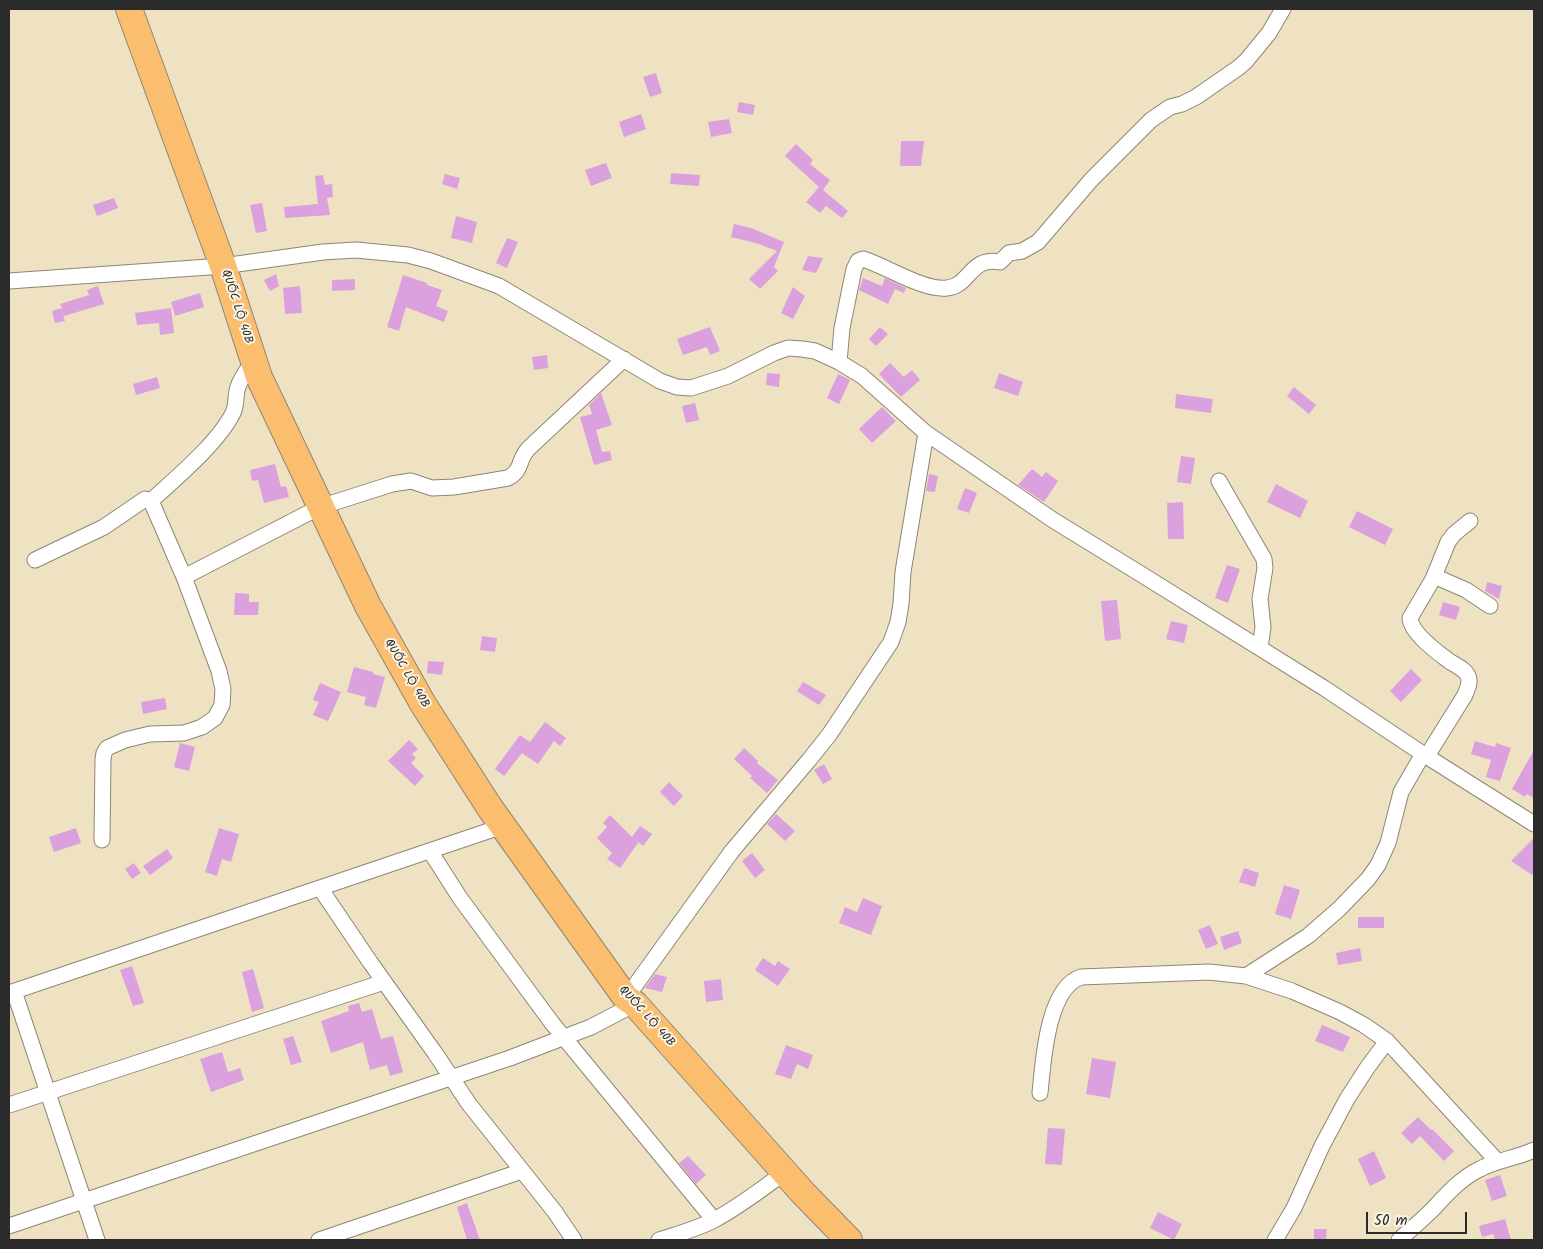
<!DOCTYPE html>
<html>
<head>
<meta charset="utf-8">
<style>
  body { margin:0 }
  #map { position:relative; width:1543px; height:1249px; overflow:hidden; background:#efe2c2; font-family:Kalam,sans-serif }
  canvas { display:block }
  .frame { position:absolute; inset:0; border:10px solid #2b2b2b; pointer-events:none }
  .scale { position:absolute; left:1366px; top:1212px; width:101px; height:22px; box-sizing:border-box; border:2px solid #2b2b2b; border-top:0; padding-left:6px; font-size:15px; line-height:18px; white-space:nowrap; color:#2b2b2b; -webkit-text-stroke:4px #fcf5e5; paint-order:stroke }
</style>
</head>
<body>
<div id="map">
<canvas width="1543" height="1249"></canvas>
<div class="frame"></div>
<div class="scale">50 m</div>
</div>
<script>
const context = document.querySelector('canvas').getContext('2d');
context.lineJoin = 'round';
function fillPath(path, color) {
  context.fillStyle = color;
  context.fill(path, 'evenodd');
}
function trace(path, color, width, dash) {
  context.strokeStyle = color;
  context.lineWidth = width;
  context.lineCap = dash ? 'butt' : 'round';
  context.setLineDash(dash || []);
  context.stroke(path);
}
function write(font, color, halo, rows, align = 'center') {
  context.font = font + ' Kalam,sans-serif';
  context.lineWidth = 4;
  context.setLineDash([]);
  context.textBaseline = 'middle';
  context.strokeStyle = halo;
  context.fillStyle = color;
  for (const [text, x, y, turn = 0] of rows) {
    context.save();
    context.translate(x, y);
    context.rotate((+turn || 0) * Math.PI / 180);
    context.textAlign = isNaN(turn) ? turn : align;
    if (halo) context.strokeText(text, 0, 0);
    context.fillText(text, 0, 0);
    context.restore();
  }
}
const building = new Path2D(`
  M 656,73 L 662,93 L 650,97 L 643,77 Z
  M 739,102 L 755,105 L 753,115 L 737,112 Z
  M 641,114 L 646,129 L 624,137 L 619,122 Z
  M 729,119 L 732,133 L 711,137 L 708,122 Z
  M 901,141 L 924,141 L 921,166 L 900,166 Z
  M 796,144 L 813,160 L 810,164 L 830,180 L 823,190 L 848,211 L 842,218 L 826,206 L 820,213 L 806,202 L 819,187 L 785,156 Z
  M 606,163 L 612,178 L 591,186 L 585,170 Z
  M 671,173 L 700,175 L 699,186 L 670,184 Z
  M 445,174 L 460,178 L 457,189 L 442,184 Z
  M 323,175 L 325,185 L 332,184 L 333,197 L 327,198 L 330,215 L 285,218 L 284,207 L 318,204 L 315,176 Z
  M 114,198 L 118,208 L 97,216 L 93,205 Z
  M 262,203 L 267,231 L 256,233 L 250,205 Z
  M 456,216 L 477,222 L 472,243 L 451,238 Z
  M 734,224 L 751,228 L 784,242 L 774,267 L 778,271 L 760,289 L 749,279 L 777,251 L 756,243 L 731,237 Z
  M 507,238 L 518,242 L 507,268 L 496,263 Z
  M 808,256 L 823,258 L 816,273 L 802,270 Z
  M 276,274 L 279,286 L 270,291 L 264,280 Z
  M 403,275 L 427,283 L 427,285 L 442,290 L 436,306 L 448,311 L 444,322 L 406,307 L 399,331 L 387,327 Z
  M 863,278 L 882,286 L 885,278 L 906,288 L 904,293 L 895,289 L 888,304 L 859,290 Z
  M 355,279 L 355,290 L 332,291 L 332,280 Z
  M 98,286 L 104,304 L 64,316 L 62,311 L 65,321 L 55,323 L 52,311 L 62,308 L 60,304 L 89,295 L 87,290 Z
  M 300,286 L 302,313 L 285,314 L 283,288 Z
  M 793,287 L 805,296 L 793,319 L 781,313 Z
  M 200,293 L 204,307 L 175,316 L 171,302 Z
  M 171,308 L 174,333 L 160,335 L 159,323 L 137,325 L 135,313 Z
  M 710,327 L 720,351 L 710,355 L 707,347 L 683,355 L 677,339 Z
  M 880,327 L 888,334 L 876,346 L 869,339 Z
  M 547,355 L 548,368 L 534,370 L 532,357 Z
  M 890,363 L 904,377 L 912,370 L 920,380 L 901,397 L 879,374 Z
  M 767,373 L 780,374 L 779,387 L 766,385 Z
  M 999,373 L 1023,382 L 1018,396 L 994,388 Z
  M 838,374 L 850,380 L 839,404 L 827,398 Z
  M 157,377 L 160,388 L 136,395 L 133,384 Z
  M 1294,387 L 1316,405 L 1309,414 L 1287,396 Z
  M 601,393 L 612,425 L 596,430 L 602,452 L 610,451 L 612,460 L 594,465 L 580,417 L 592,414 L 589,405 Z
  M 1176,394 L 1213,399 L 1211,413 L 1175,408 Z
  M 695,403 L 699,420 L 686,423 L 682,406 Z
  M 882,407 L 896,421 L 872,443 L 859,429 Z
  M 1181,456 L 1195,458 L 1191,484 L 1177,482 Z
  M 275,464 L 281,487 L 286,486 L 289,497 L 264,503 L 258,480 L 252,481 L 250,470 Z
  M 1032,469 L 1042,477 L 1046,472 L 1058,481 L 1044,502 L 1018,485 Z
  M 929,474 L 938,476 L 935,492 L 926,491 Z
  M 1276,484 L 1308,501 L 1300,518 L 1267,502 Z
  M 965,488 L 977,493 L 969,513 L 957,509 Z
  M 1183,502 L 1184,539 L 1168,539 L 1167,503 Z
  M 1357,511 L 1393,529 L 1385,545 L 1349,527 Z
  M 1227,565 L 1240,569 L 1228,603 L 1215,598 Z
  M 1487,582 L 1502,586 L 1499,599 L 1485,591 Z
  M 235,593 L 249,594 L 249,602 L 259,602 L 258,615 L 234,615 Z
  M 1117,600 L 1121,639 L 1105,641 L 1101,601 Z
  M 1443,602 L 1460,607 L 1456,620 L 1439,615 Z
  M 1171,621 L 1188,625 L 1184,643 L 1166,639 Z
  M 482,636 L 497,638 L 495,652 L 480,650 Z
  M 428,661 L 444,662 L 442,675 L 427,673 Z
  M 354,667 L 373,672 L 373,674 L 385,677 L 376,708 L 364,705 L 366,697 L 347,692 Z
  M 1411,669 L 1422,680 L 1401,702 L 1390,691 Z
  M 803,682 L 826,695 L 819,705 L 797,691 Z
  M 320,683 L 341,692 L 328,721 L 313,715 L 319,702 L 313,700 Z
  M 165,698 L 167,709 L 143,714 L 141,702 Z
  M 545,722 L 566,738 L 560,746 L 554,741 L 538,764 L 522,753 L 504,776 L 495,769 L 520,735 L 530,742 Z
  M 409,740 L 418,749 L 412,754 L 416,758 L 411,763 L 424,776 L 415,786 L 388,761 Z
  M 1475,741 L 1495,747 L 1496,743 L 1511,748 L 1500,781 L 1486,777 L 1491,760 L 1471,754 Z
  M 180,743 L 195,747 L 189,771 L 174,767 Z
  M 744,748 L 758,761 L 757,763 L 778,780 L 767,793 L 750,778 L 752,776 L 734,759 Z
  M 1534,750 L 1534,798 L 1526,794 L 1525,797 L 1512,789 Z
  M 824,764 L 832,779 L 823,784 L 814,770 Z
  M 669,782 L 683,796 L 674,806 L 660,792 Z
  M 776,814 L 795,831 L 785,841 L 767,824 Z
  M 610,815 L 632,837 L 640,826 L 652,834 L 643,846 L 635,840 L 638,843 L 620,868 L 607,859 L 612,853 L 597,838 L 607,827 L 603,823 Z
  M 76,828 L 81,843 L 54,852 L 49,837 Z
  M 219,828 L 239,834 L 231,862 L 222,859 L 217,876 L 205,872 Z
  M 1534,838 L 1534,876 L 1511,861 Z
  M 167,849 L 173,858 L 150,875 L 143,866 Z
  M 752,853 L 765,870 L 755,878 L 742,861 Z
  M 134,863 L 141,873 L 132,879 L 125,869 Z
  M 1244,868 L 1259,873 L 1255,887 L 1239,882 Z
  M 1284,885 L 1300,890 L 1291,919 L 1275,914 Z
  M 863,898 L 882,906 L 871,935 L 839,923 L 845,907 L 857,912 Z
  M 1358,917 L 1384,917 L 1384,928 L 1358,928 Z
  M 1210,925 L 1218,944 L 1206,949 L 1198,930 Z
  M 1238,931 L 1242,943 L 1224,950 L 1220,937 Z
  M 1360,948 L 1362,961 L 1338,965 L 1336,953 Z
  M 763,958 L 775,966 L 778,961 L 790,969 L 778,986 L 755,970 Z
  M 132,966 L 144,1003 L 133,1006 L 120,970 Z
  M 253,969 L 264,1008 L 252,1012 L 242,972 Z
  M 655,974 L 667,977 L 662,992 L 645,988 Z
  M 721,979 L 723,1000 L 706,1002 L 704,981 Z
  M 359,1003 L 362,1012 L 372,1009 L 381,1039 L 393,1036 L 403,1072 L 390,1076 L 387,1065 L 370,1070 L 363,1042 L 331,1053 L 321,1021 L 349,1011 L 348,1006 Z
  M 1322,1025 L 1350,1037 L 1343,1052 L 1315,1041 Z
  M 293,1036 L 302,1062 L 291,1065 L 283,1039 Z
  M 786,1045 L 813,1055 L 808,1069 L 797,1064 L 791,1079 L 775,1074 Z
  M 222,1052 L 228,1072 L 240,1068 L 244,1080 L 211,1092 L 200,1059 Z
  M 1092,1058 L 1116,1062 L 1110,1098 L 1086,1094 Z
  M 1418,1117 L 1431,1130 L 1432,1129 L 1454,1151 L 1444,1161 L 1420,1136 L 1412,1144 L 1401,1133 Z
  M 1048,1128 L 1065,1129 L 1062,1165 L 1045,1164 Z
  M 1374,1151 L 1386,1178 L 1370,1186 L 1358,1159 Z
  M 688,1156 L 706,1175 L 696,1184 L 679,1163 Z
  M 1500,1175 L 1507,1196 L 1492,1201 L 1485,1180 Z
  M 467,1203 L 480,1240 L 467,1240 L 457,1207 Z
  M 1158,1212 L 1182,1224 L 1174,1240 L 1150,1228 Z
  M 1505,1219 L 1511,1240 L 1495,1240 L 1493,1234 L 1482,1237 L 1479,1226 Z
  M 1314,1229 L 1327,1229 L 1326,1239 L 1314,1239 Z`);
const minor = new Path2D(`
  M 9,281 L 223,266 L 323,252 L 356,250 L 408,255 L 431,261 L 499,286 L 660,381 L 677,387 L 691,388 L 728,376 L 774,353 L 788,348 L 802,349 L 815,351 L 839,362 L 862,376 L 926,433 L 1053,520 L 1144,576 L 1324,688 L 1423,754 L 1534,824
  M 839,362 L 842,328 L 854,269 L 858,261 L 863,259 C 886,266 924,291 947,288 C 970,286 970,256 1000,262 L 1009,253 L 1022,251 L 1038,242 L 1091,180 L 1151,120 L 1170,107 L 1182,104 L 1196,97 L 1238,68 L 1246,61 L 1269,33 L 1283,9
  M 1219,481 L 1264,559 L 1265,568 L 1260,599 L 1263,627 L 1260,648
  M 151,501 C 176,478 218,443 233,413 C 237,405 235,395 238,387 C 241,377 248,369 254,360
  M 35,560 L 104,527 L 145,499 L 151,501 L 184,577 L 320,507 L 392,484 L 411,481 L 432,488 L 454,487 L 508,478 C 524,469 517,460 529,448 L 624,359
  M 1434,576 L 1466,590 L 1490,606
  M 1427,756 L 1465,695 C 1467,689 1471,683 1468,676 C 1465,669 1455,665 1449,661 C 1437,652 1411,633 1410,618 L 1433,579 L 1448,542 L 1454,534 L 1470,521
  M 102,840 L 103,759 L 104,753 L 107,748 L 125,740 L 150,734 L 184,733 L 202,727 L 215,718 L 222,705 L 223,689 L 219,671 L 184,577
  M 430,851 L 460,898 L 552,1023 L 714,1220
  M 320,888 L 370,962 L 435,1053 L 469,1104 L 555,1212 L 574,1240
  M 1246,976 L 1308,936 L 1339,909 L 1368,879 L 1378,865 L 1388,843 L 1401,792 L 1423,754
  M 14,991 L 97,1240
  M 9,993 L 503,826
  M 626,998 L 732,851 L 809,760 L 829,735 L 891,642 L 898,622 L 901,604 L 903,572 L 926,433
  M 1040,1093 C 1043,1063 1047,988 1081,977 L 1209,972 L 1246,976 L 1292,991 L 1340,1012 L 1364,1025 L 1387,1041 L 1497,1161
  M 9,1105 L 384,982
  M 9,1226 L 510,1058 L 591,1027 L 635,1004
  M 319,1240 L 522,1171
  M 659,1240 C 678,1234 697,1229 714,1220 C 739,1207 762,1189 785,1172
  M 1275,1240 L 1294,1208 L 1322,1146 L 1347,1099 L 1367,1068 L 1387,1041
  M 1399,1240 C 1410,1230 1422,1220 1433,1209 C 1447,1194 1461,1178 1480,1169 C 1497,1160 1517,1158 1534,1150`);
const trunk = new Path2D(`
  M 129,9 L 223,266 L 259,377 L 368,606 L 423,704 L 490,808 L 626,998 L 635,1004 L 803,1193 L 849,1240`);
const streetNames = [
  ["QUỐC LỘ 40B",236,307,72],
  ["QUỐC LỘ 40B",406,674,60],
  ["QUỐC LỘ 40B",646,1017,48]
];
fillPath(building, '#daa1de');
trace(minor, '#8d8676', 17);
trace(trunk, '#8d8676', 28);
trace(minor, '#fff', 15);
trace(trunk, '#fabe6e', 26);
write('12px', '#2b2b2b', '#fcf5e5', streetNames);
</script>
</body>
</html>
